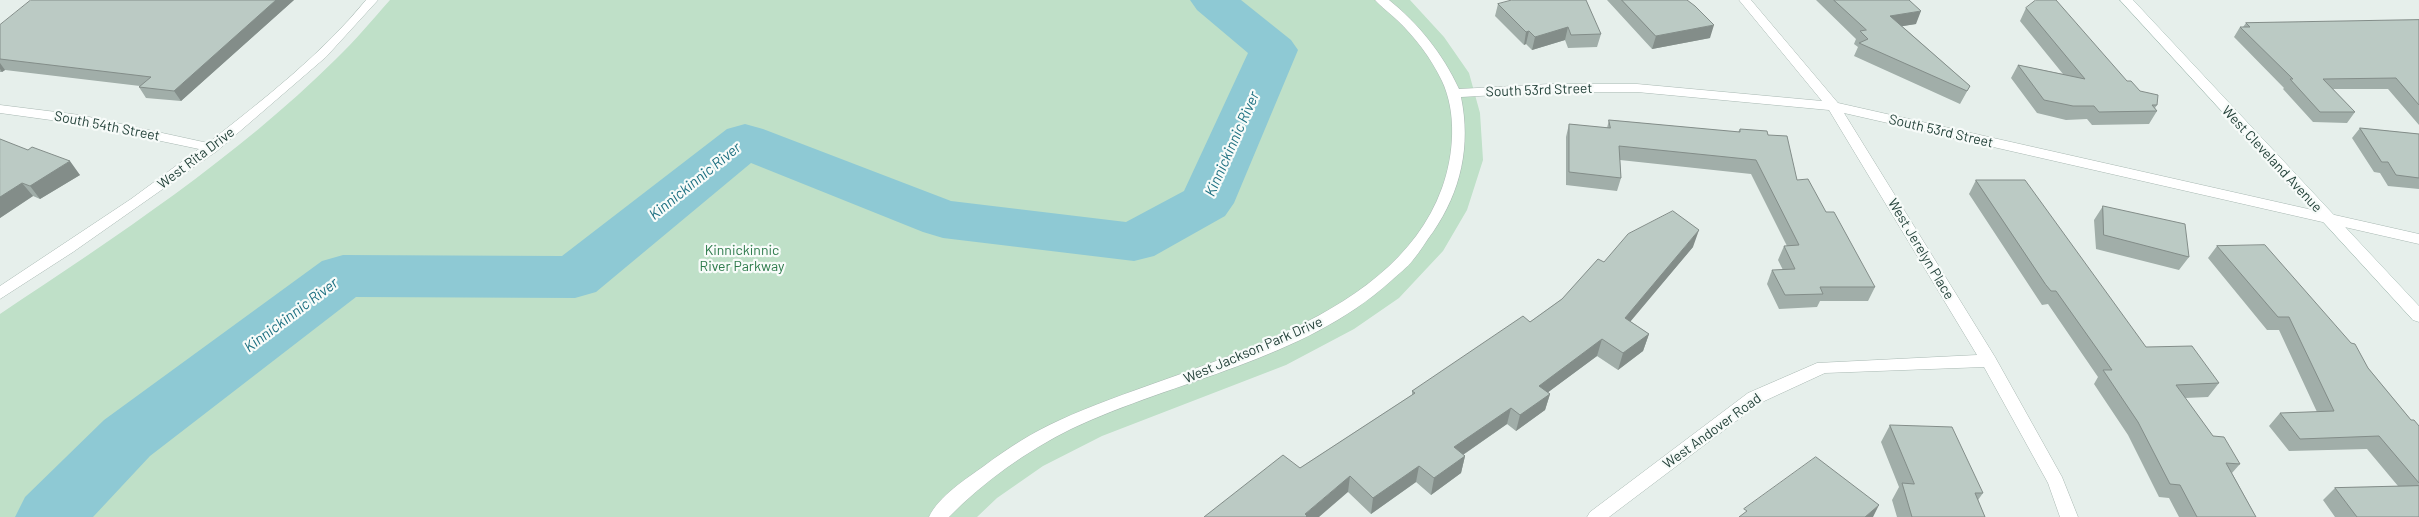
<!DOCTYPE html>
<html>
<head>
<meta charset="utf-8">
<style>
  body { margin:0 }
  canvas { display:block; background:#e6efeb }
</style>
</head>
<body>
<canvas width="2419" height="517"></canvas>
<script>
const context = document.querySelector('canvas').getContext('2d');
context.lineJoin = 'round';
function fillPath(path, color) {
  context.fillStyle = color;
  context.fill(path, 'evenodd');
}
function trace(path, color, width, dash) {
  context.strokeStyle = color;
  context.lineWidth = width;
  context.lineCap = dash ? 'butt' : 'round';
  context.setLineDash(dash || []);
  context.stroke(path);
}
function write(font, color, halo, rows, align = 'center') {
  context.font = font + ' Barlow,sans-serif';
  context.lineWidth = 4.5;
  context.setLineDash([]);
  context.textBaseline = 'middle';
  context.strokeStyle = halo;
  context.fillStyle = color;
  for (const [text, x, y, turn = 0] of rows) {
    context.save();
    context.translate(x, y);
    context.rotate((+turn || 0) * Math.PI / 180);
    context.textAlign = isNaN(turn) ? turn : align;
    if (halo) context.strokeText(text, 0, 0);
    context.fillText(text, 0, 0);
    context.restore();
  }
}
const green = new Path2D(`
  M 390,0 L 1410,0 L 1444,37 L 1469,73 L 1480,113 L 1483,160 L 1467,210 L 1443,251 L 1399,298 L 1354,329 L 1286,365 L 1102,436 L 1043,466 L 997,498 L 977,517 L 0,517 L 0,314 C 117,236 236,158 336,59 C 355,41 372,20 390,0 Z`);
const river = new Path2D(`
  M 1190,0 L 1241,0 L 1291,40 L 1298,50 L 1234,203 L 1225,216 L 1154,256 L 1134,261 L 943,238 L 923,232 L 751,163 L 596,292 L 575,298 L 356,297 L 150,456 L 93,517 L 15,517 L 25,497 L 104,420 L 322,261 L 343,255 L 562,256 L 727,129 L 745,124 L 763,129 L 951,201 L 1126,222 L 1184,191 L 1248,53 L 1197,10 Z`);
const street = new Path2D(`
  M 366,0 L 378,0 L 326,57 L 217,151 L 73,252 L 0,299 L 0,286 L 131,199 L 199,149 L 80,124 L 0,113 L 0,105 L 80,115 L 208,143 C 264,99 321,55 366,0 Z
  M 1375,0 L 1389,0 C 1418,23 1443,54 1459,89 L 1550,84 L 1637,84 L 1822,101 L 1739,0 L 1751,0 L 1838,103 L 2419,234 L 2419,244 L 1844,113 L 1995,357 L 2062,477 L 2078,517 L 2060,517 L 2048,483 L 1984,367 L 1825,373 L 1760,403 L 1609,517 L 1587,517 L 1590,512 L 1748,393 L 1817,363 L 1977,355 L 1829,110 L 1637,92 L 1550,92 L 1461,97 C 1471,146 1461,191 1433,232 C 1426,241 1420,252 1413,260 C 1407,268 1398,274 1391,281 C 1302,361 1177,379 1071,429 C 1027,451 984,481 949,517 L 929,517 C 939,496 966,479 984,466 C 1008,448 1033,432 1060,420 C 1182,364 1391,329 1442,188 C 1454,155 1457,113 1442,81 C 1431,58 1415,37 1397,20 C 1390,13 1381,7 1375,0 Z`);
const secondary = new Path2D(`
  M 2120,0 L 2133,0 L 2419,306 L 2419,322 L 2413,320 Z`);
const wall = new Path2D(`
  M 294,0 L 181,101 L 146,98 L 139,87 L 140,86 L 5,70 L 2,72 L 0,72 L 0,25 Z
  M 1607,0 L 1687,0 L 1710,38 L 1652,49 Z
  M 1816,0 L 1909,0 L 1916,24 L 1902,26 L 1970,86 L 1960,104 L 1854,56 L 1858,47 L 1854,44 L 1856,39 Z
  M 1498,4 L 1601,34 L 1597,47 L 1568,48 L 1565,40 L 1532,50 L 1526,44 L 1524,45 L 1495,16 Z
  M 2026,8 L 2127,81 L 2157,105 L 2155,108 L 2157,111 L 2149,124 L 2092,125 L 2087,119 L 2066,120 L 2037,113 L 2011,78 L 2018,65 L 2063,74 L 2020,21 Z
  M 2419,20 L 2419,125 L 2388,89 L 2333,89 L 2355,112 L 2347,123 L 2313,122 L 2283,89 L 2284,88 L 2234,37 L 2240,27 L 2243,27 L 2246,23 Z
  M 1609,120 L 1738,132 L 1740,129 L 1768,135 L 1797,180 L 1826,212 L 1875,287 L 1868,301 L 1820,301 L 1817,307 L 1779,309 L 1767,284 L 1772,270 L 1783,270 L 1778,260 L 1784,246 L 1787,246 L 1751,174 L 1620,160 L 1621,178 L 1617,191 L 1566,185 L 1566,137 L 1569,124 L 1607,128 Z
  M 2360,128 L 2419,134 L 2419,189 L 2388,186 L 2380,173 L 2374,172 L 2352,138 Z
  M 0,139 L 80,175 L 40,199 L 33,196 L 0,218 Z
  M 1976,180 L 2146,347 L 2219,383 L 2208,397 L 2185,398 L 2213,436 L 2240,464 L 2232,473 L 2256,517 L 2179,517 L 2169,498 L 2159,497 L 2128,435 L 2094,384 L 2098,377 L 2048,304 L 2042,305 L 2038,299 L 1969,194 Z
  M 2103,206 L 2189,257 L 2179,270 L 2096,249 L 2094,220 Z
  M 2217,246 L 2368,368 L 2411,420 L 2419,426 L 2419,517 L 2335,517 L 2323,500 L 2335,488 L 2398,486 L 2367,449 L 2289,451 L 2269,426 L 2280,413 L 2317,412 L 2279,330 L 2267,330 L 2208,258 Z
  M 1693,247 L 1630,321 L 1649,334 L 1643,351 L 1618,370 L 1597,356 L 1548,392 L 1550,394 L 1545,410 L 1516,431 L 1507,424 L 1463,455 L 1465,456 L 1461,473 L 1431,495 L 1416,482 L 1371,514 L 1348,492 L 1300,468 L 1412,395 L 1412,391 L 1530,322 L 1562,299 L 1604,262 Z
  M 1890,425 L 1983,493 L 1978,500 L 1985,517 L 1897,517 L 1892,500 L 1899,487 L 1881,442 Z`);
const shadedWall = new Path2D(`
  M 276,0 L 294,0 L 181,101 L 174,91 Z
  M 1921,11 L 1916,24 L 1885,29 L 1890,16 Z
  M 1714,25 L 1710,38 L 1652,49 L 1656,36 Z
  M 1568,27 L 1565,40 L 1532,50 L 1535,37 Z
  M 1529,31 L 1526,44 L 1524,45 L 1526,32 Z
  M 0,63 L 5,70 L 2,72 L 0,69 Z
  M 70,161 L 80,175 L 40,199 L 30,186 Z
  M 22,183 L 33,196 L 0,218 L 0,197 Z
  M 1699,230 L 1693,247 L 1620,334 L 1625,318 Z
  M 1649,334 L 1643,351 L 1618,370 L 1623,353 Z
  M 1602,339 L 1597,356 L 1535,402 L 1539,386 Z
  M 1550,394 L 1545,410 L 1516,431 L 1520,415 Z
  M 1511,408 L 1507,424 L 1451,463 L 1454,447 Z
  M 1465,456 L 1461,473 L 1431,495 L 1434,478 Z
  M 1419,466 L 1416,482 L 1371,514 L 1373,498 Z
  M 1350,476 L 1348,492 L 1319,517 L 1305,517 L 1305,514 Z
  M 1879,505 L 1873,517 L 1865,517 Z`);
const building = new Path2D(`
  M 31,0 L 276,0 L 174,91 L 139,87 L 151,77 L 0,59 L 0,25 Z
  M 1512,0 L 1586,0 L 1601,34 L 1571,35 L 1568,27 L 1535,37 L 1529,31 L 1526,32 L 1498,4 Z
  M 1622,0 L 1687,0 L 1695,6 L 1714,25 L 1656,36 Z
  M 1834,0 L 1909,0 L 1921,11 L 1890,16 L 1970,86 L 1967,91 L 1859,43 L 1868,39 L 1860,31 L 1866,30 Z
  M 2036,0 L 2056,0 L 2127,81 L 2131,81 L 2140,91 L 2158,95 L 2157,105 L 2152,105 L 2157,111 L 2099,112 L 2094,106 L 2073,106 L 2044,100 L 2018,65 L 2085,79 L 2026,8 Z
  M 2419,20 L 2419,105 L 2396,78 L 2323,79 L 2355,112 L 2320,112 L 2290,79 L 2293,79 L 2240,27 L 2250,27 L 2246,23 Z
  M 1609,120 L 1740,132 L 1740,129 L 1767,131 L 1768,135 L 1787,136 L 1797,180 L 1808,179 L 1826,212 L 1834,212 L 1875,287 L 1820,287 L 1823,294 L 1785,295 L 1772,270 L 1795,269 L 1784,246 L 1799,245 L 1756,160 L 1619,146 L 1621,178 L 1569,172 L 1569,124 L 1610,128 Z
  M 2360,128 L 2419,134 L 2419,178 L 2396,175 L 2388,162 L 2382,162 Z
  M 0,139 L 28,150 L 32,147 L 70,161 L 30,186 L 22,183 L 0,197 Z
  M 1976,180 L 2025,180 L 2146,347 L 2192,346 L 2219,383 L 2176,385 L 2213,436 L 2224,437 L 2240,464 L 2226,463 L 2256,517 L 2197,517 L 2180,485 L 2170,484 L 2138,422 L 2103,370 L 2112,370 L 2056,291 L 2051,291 L 2046,285 Z
  M 2103,206 L 2185,224 L 2189,257 L 2104,235 Z
  M 1673,211 L 1699,230 L 1625,318 L 1649,334 L 1623,353 L 1602,339 L 1539,386 L 1550,394 L 1520,415 L 1511,408 L 1454,447 L 1465,456 L 1434,478 L 1419,466 L 1373,498 L 1350,476 L 1305,514 L 1307,516 L 1306,517 L 1204,517 L 1283,455 L 1300,468 L 1415,393 L 1412,391 L 1523,316 L 1530,322 L 1562,299 L 1598,259 L 1604,262 L 1628,234 Z
  M 2265,245 L 2351,343 L 2355,344 L 2368,368 L 2411,420 L 2414,420 L 2419,426 L 2419,483 L 2379,436 L 2300,439 L 2280,413 L 2334,411 L 2289,317 L 2278,317 L 2217,246 Z
  M 1890,425 L 1952,427 L 1983,493 L 1975,493 L 1985,517 L 1912,517 L 1902,483 L 1914,484 Z
  M 1816,457 L 1879,505 L 1865,517 L 1739,517 L 1747,511 L 1744,509 Z
  M 2419,486 L 2419,517 L 2357,517 L 2335,488 Z`);
const streetNames = [
  ["South 53rd Street",1539,90,-2],
  ["South 54th Street",107,126,11],
  ["South 53rd Street",1941,131,13],
  ["West Rita Drive",196,158,-37],
  ["West Cleveland Avenue",2272,159,47],
  ["West Jerelyn Place",1921,249,59],
  ["West Jackson Park Drive",1253,350,-23],
  ["West Andover Road",1712,431,-36]
];
const parkNames = [
  ["Kinnickinnic",742,250],
  ["River Parkway",742,266]
];
const waterNames = [
  ["Kinnickinnic River",1232,144,-66],
  ["Kinnickinnic River",695,181,-39],
  ["Kinnickinnic River",291,315,-37]
];
fillPath(green, '#bfe0c8');
fillPath(river, '#8ec9d4');
trace(street, '#a8b8b2', 1);
trace(secondary, '#a4bbb3', 1);
fillPath(street, '#fff');
fillPath(secondary, '#fff');
fillPath(wall, '#a1aea9');
fillPath(shadedWall, '#838d89');
fillPath(building, '#bbcac4');
trace(building, '#838d89', 1);
write('14px', '#24423a', '#f7fbf9', streetNames);
write('14px', '#2d7a4b', '#f7fbf9', parkNames);
write('italic 15px', '#1c6f80', '#f7fbf9', waterNames);
</script>
</body>
</html>
